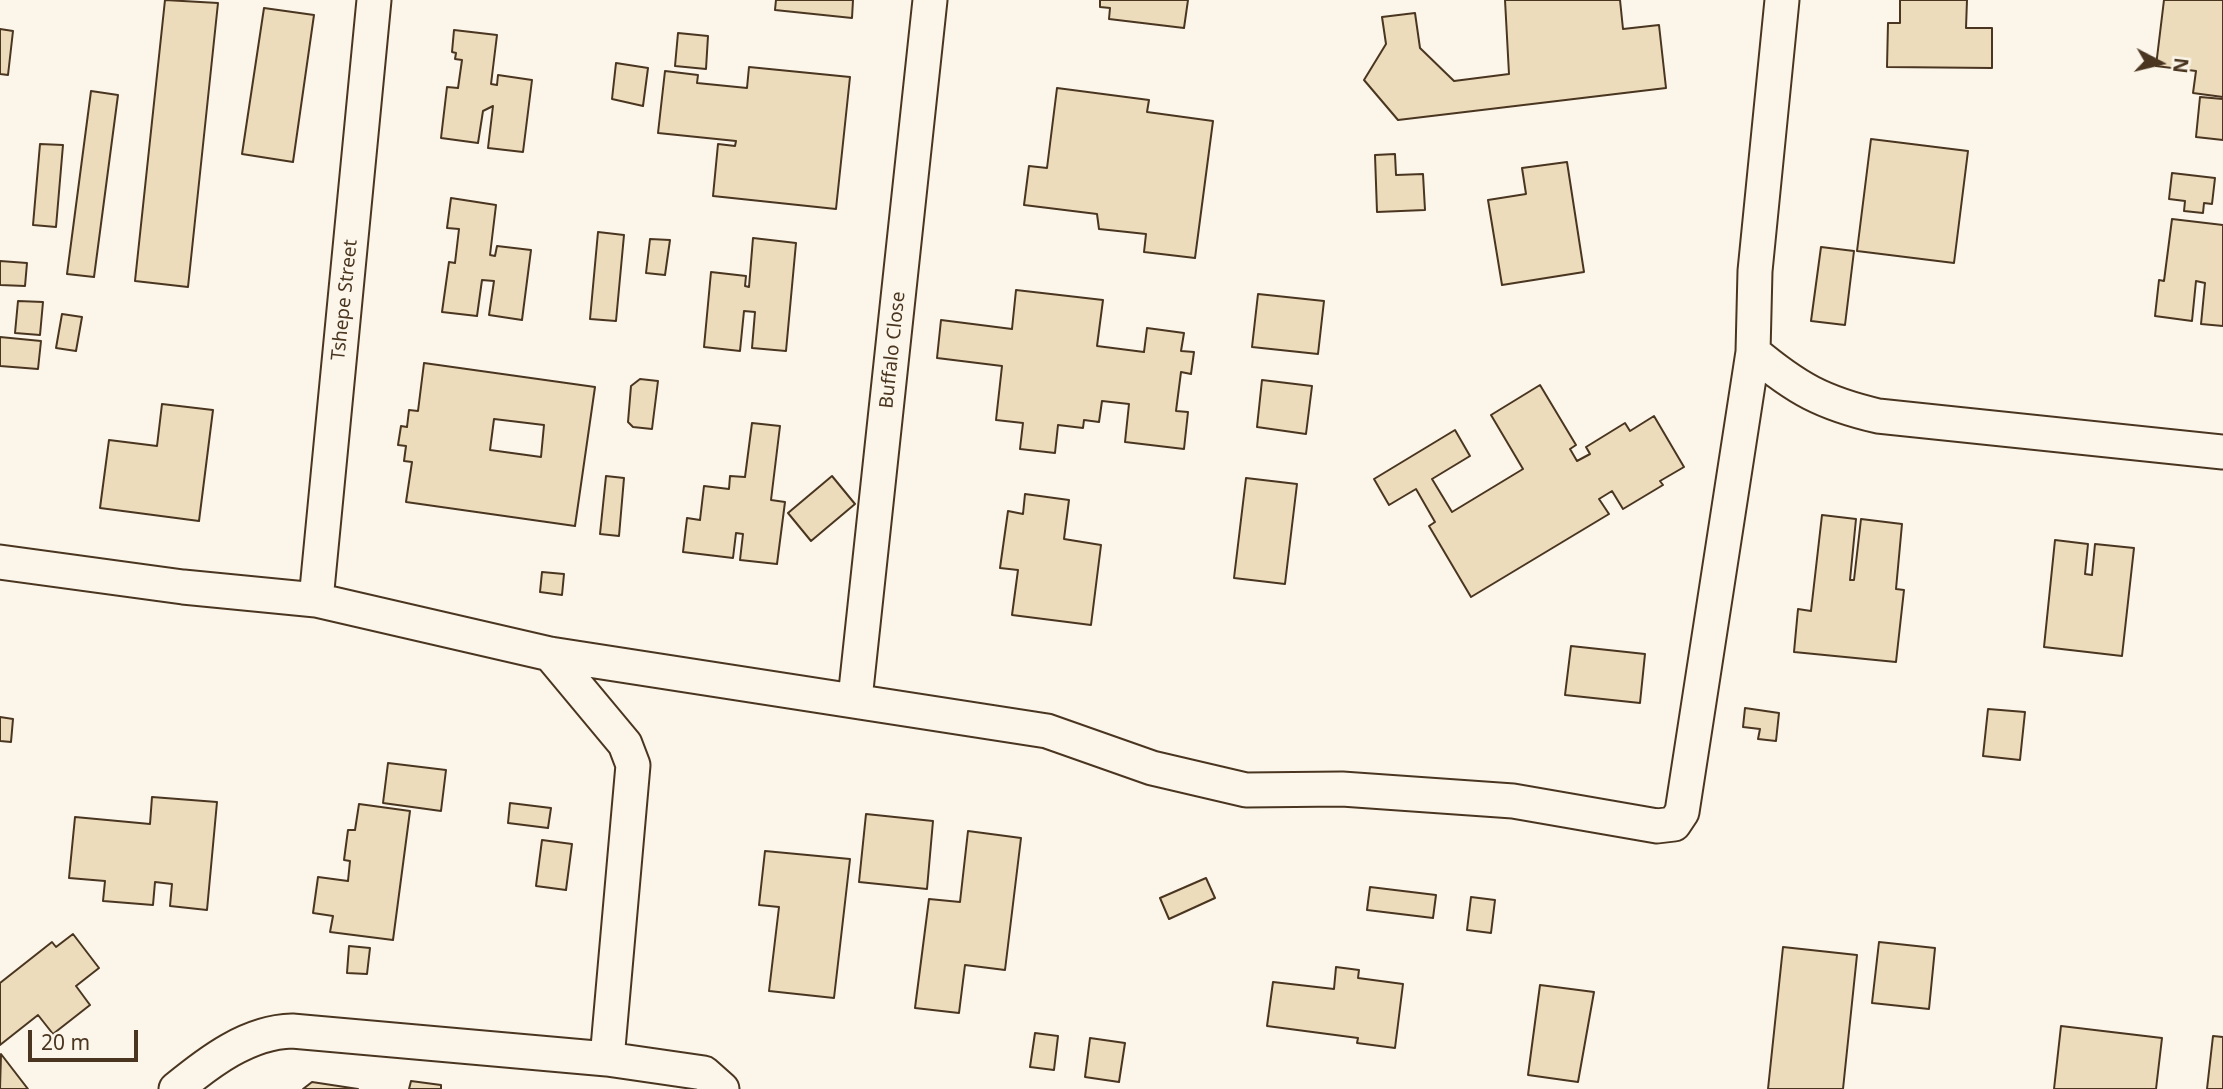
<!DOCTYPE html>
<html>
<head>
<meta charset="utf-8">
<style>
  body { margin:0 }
  #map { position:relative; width:2223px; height:1089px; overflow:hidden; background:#fbf6e9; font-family:"Noto Sans",sans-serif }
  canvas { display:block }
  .north { position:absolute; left:2125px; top:28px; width:70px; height:70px; -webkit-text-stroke:5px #fbf6e9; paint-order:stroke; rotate:97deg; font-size:19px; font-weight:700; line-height:28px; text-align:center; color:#4a3520 }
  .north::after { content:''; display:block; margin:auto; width:24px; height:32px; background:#4a3520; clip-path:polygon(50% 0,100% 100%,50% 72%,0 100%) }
  .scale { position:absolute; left:28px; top:1030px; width:110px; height:32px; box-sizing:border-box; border:4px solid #4a3520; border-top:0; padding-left:9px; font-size:21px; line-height:24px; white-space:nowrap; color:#4a3520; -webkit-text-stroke:5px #fbf6e9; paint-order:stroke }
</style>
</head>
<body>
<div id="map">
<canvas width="2223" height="1089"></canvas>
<div class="north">N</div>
<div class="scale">20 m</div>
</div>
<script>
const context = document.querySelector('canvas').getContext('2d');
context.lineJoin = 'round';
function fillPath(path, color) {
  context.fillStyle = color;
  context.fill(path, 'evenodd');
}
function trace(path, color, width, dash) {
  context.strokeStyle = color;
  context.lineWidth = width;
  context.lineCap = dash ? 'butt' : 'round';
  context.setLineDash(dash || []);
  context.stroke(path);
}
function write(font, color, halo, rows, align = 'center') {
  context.font = font + ' "Noto Sans",sans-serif';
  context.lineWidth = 5;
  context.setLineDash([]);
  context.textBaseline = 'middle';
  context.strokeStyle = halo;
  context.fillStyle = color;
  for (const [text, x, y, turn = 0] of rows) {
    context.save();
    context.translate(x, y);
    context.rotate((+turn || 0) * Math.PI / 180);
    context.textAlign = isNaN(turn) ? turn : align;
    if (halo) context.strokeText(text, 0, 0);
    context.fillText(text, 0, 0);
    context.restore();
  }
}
const building = new Path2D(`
  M 165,0 L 218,3 L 188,287 L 135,281 Z
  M 776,0 L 853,0 L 852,18 L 775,10 Z
  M 1100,0 L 1188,0 L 1184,28 L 1109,19 L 1110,8 L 1100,7 Z
  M 1505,0 L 1620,0 L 1623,29 L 1659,25 L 1666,88 L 1398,120 L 1364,80 L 1386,44 L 1382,17 L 1415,13 L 1420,48 L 1454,81 L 1509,74 Z
  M 1900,0 L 1967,0 L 1966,28 L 1992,28 L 1992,68 L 1887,67 L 1888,23 L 1900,23 Z
  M 2164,0 L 2223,0 L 2223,97 L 2193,93 L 2196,71 L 2156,66 Z
  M 264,8 L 314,15 L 293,162 L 242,154 Z
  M 0,29 L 13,31 L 8,75 L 0,74 Z
  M 454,30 L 497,35 L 491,84 L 497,85 L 498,75 L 532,80 L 523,152 L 488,148 L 493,106 L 483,111 L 478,143 L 441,138 L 447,87 L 458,88 L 462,60 L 455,59 L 456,53 L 452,52 Z
  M 678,33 L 708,36 L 706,69 L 675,66 Z
  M 616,63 L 648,68 L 643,106 L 612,99 Z
  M 749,67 L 850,77 L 836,209 L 713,196 L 718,144 L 735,146 L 736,141 L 658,133 L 665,71 L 698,75 L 697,83 L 747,88 Z
  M 1057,88 L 1149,100 L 1147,112 L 1213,121 L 1195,258 L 1144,252 L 1146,234 L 1099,229 L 1097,214 L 1024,205 L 1029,166 L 1047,168 Z
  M 91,91 L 118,95 L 94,277 L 67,274 Z
  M 2200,97 L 2223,99 L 2223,140 L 2196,137 Z
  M 1871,139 L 1968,151 L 1954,263 L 1857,251 Z
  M 40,144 L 63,145 L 56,227 L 33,225 Z
  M 1395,154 L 1396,175 L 1423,174 L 1425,210 L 1377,212 L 1375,155 Z
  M 1567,162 L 1584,272 L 1502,285 L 1488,200 L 1526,194 L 1522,168 Z
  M 2172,173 L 2215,178 L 2212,204 L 2204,203 L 2203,213 L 2184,211 L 2185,201 L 2169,199 Z
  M 451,198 L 496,205 L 490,255 L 495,256 L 497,246 L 531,250 L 522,320 L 489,315 L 494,281 L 482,280 L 477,316 L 442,312 L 449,262 L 455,263 L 459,229 L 447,228 Z
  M 2172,219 L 2223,225 L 2223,326 L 2201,324 L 2205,283 L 2196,281 L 2192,321 L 2155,316 L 2159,280 L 2164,281 Z
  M 598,232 L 624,235 L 616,321 L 590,319 Z
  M 753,238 L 796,243 L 786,351 L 752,348 L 755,312 L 744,311 L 740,351 L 704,347 L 711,272 L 746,276 L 745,286 L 749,287 Z
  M 650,239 L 670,240 L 665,275 L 646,273 Z
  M 1821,247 L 1854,251 L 1845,325 L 1811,321 Z
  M 0,261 L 27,263 L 25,286 L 0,285 Z
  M 1016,290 L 1103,300 L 1097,346 L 1144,352 L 1147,328 L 1184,333 L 1181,351 L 1194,352 L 1191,374 L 1181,372 L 1176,411 L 1188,412 L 1184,449 L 1125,442 L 1129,404 L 1102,401 L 1099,422 L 1084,420 L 1083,428 L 1058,425 L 1055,453 L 1020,449 L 1023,423 L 996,420 L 1002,366 L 937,358 L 941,320 L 1012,329 Z
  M 1258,294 L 1324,301 L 1318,354 L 1252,347 Z
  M 18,301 L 43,302 L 40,335 L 15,333 Z
  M 62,314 L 82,317 L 76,351 L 56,348 Z
  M 0,337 L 41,341 L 38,369 L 0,366 Z
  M 424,363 L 595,387 L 575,526 L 406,502 L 412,462 L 404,461 L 406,446 L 398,445 L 401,426 L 407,427 L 409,410 L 418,411 ZM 494,419 L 544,425 L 541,457 L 490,450 Z
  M 640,379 L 658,381 L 652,429 L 633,427 L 628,422 L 631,386 Z
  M 1262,380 L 1312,386 L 1306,434 L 1257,427 Z
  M 1540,385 L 1576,445 L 1570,449 L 1577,461 L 1590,454 L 1586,447 L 1625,423 L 1630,431 L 1654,416 L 1684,467 L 1660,481 L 1663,485 L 1623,509 L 1612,491 L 1599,499 L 1609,514 L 1471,597 L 1429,526 L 1435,522 L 1416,489 L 1389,505 L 1374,479 L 1455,430 L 1470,456 L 1432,479 L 1452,512 L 1523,469 L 1491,415 Z
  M 162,404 L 213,410 L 199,521 L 100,508 L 109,440 L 157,446 Z
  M 752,423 L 780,426 L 771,500 L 785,502 L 777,564 L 740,560 L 743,534 L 736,533 L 733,558 L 683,552 L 687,518 L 700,520 L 704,486 L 729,489 L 730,476 L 745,477 Z
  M 606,476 L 624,478 L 619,536 L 600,534 Z
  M 832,476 L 855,504 L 811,541 L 788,513 Z
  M 1246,478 L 1297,484 L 1285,584 L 1234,578 Z
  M 1025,494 L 1069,500 L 1064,539 L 1101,545 L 1091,625 L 1012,615 L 1018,570 L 1000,568 L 1008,511 L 1023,514 Z
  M 1822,515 L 1856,519 L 1850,580 L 1854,580 L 1861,519 L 1902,524 L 1896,589 L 1904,590 L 1896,662 L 1794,652 L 1798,609 L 1811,611 Z
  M 2055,540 L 2088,544 L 2085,574 L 2092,575 L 2095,544 L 2134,548 L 2122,656 L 2044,647 Z
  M 542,572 L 564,574 L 562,595 L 540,592 Z
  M 1571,646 L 1645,654 L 1640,703 L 1565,695 Z
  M 1745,708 L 1779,713 L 1776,741 L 1758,739 L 1760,729 L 1743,727 Z
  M 1988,709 L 2025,712 L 2020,760 L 1983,756 Z
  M 0,717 L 13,719 L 11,742 L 0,741 Z
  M 388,763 L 446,770 L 441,811 L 383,803 Z
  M 152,797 L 217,802 L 207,910 L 170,906 L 172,884 L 155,882 L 153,905 L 103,901 L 105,881 L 69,878 L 75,817 L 150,824 Z
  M 510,803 L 551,808 L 548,828 L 508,823 Z
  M 359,804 L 410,811 L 393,940 L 330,932 L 333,916 L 313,913 L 318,877 L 348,881 L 350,861 L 344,860 L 348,830 L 355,830 Z
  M 866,814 L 933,821 L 927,889 L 859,882 Z
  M 968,831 L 1021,838 L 1005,970 L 965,965 L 959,1013 L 915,1008 L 929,899 L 960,902 Z
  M 542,840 L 572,844 L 566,890 L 536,886 Z
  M 765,851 L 850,859 L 834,998 L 769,991 L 779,907 L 759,905 Z
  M 1206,878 L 1215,898 L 1169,919 L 1160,898 Z
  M 1370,887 L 1436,895 L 1433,918 L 1367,910 Z
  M 1471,897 L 1495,900 L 1491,933 L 1467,930 Z
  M 73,934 L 99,968 L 76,986 L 90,1005 L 53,1034 L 38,1015 L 0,1045 L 0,983 L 52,942 L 56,947 Z
  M 1879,942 L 1935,948 L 1929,1009 L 1872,1003 Z
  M 349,946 L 370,948 L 367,974 L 347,973 Z
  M 1783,947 L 1857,955 L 1843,1089 L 1768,1089 Z
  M 1336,967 L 1359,970 L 1358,978 L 1403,984 L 1395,1048 L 1357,1043 L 1358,1038 L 1267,1026 L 1273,982 L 1334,989 Z
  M 1540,985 L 1594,992 L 1578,1082 L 1528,1075 Z
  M 2061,1026 L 2162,1038 L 2156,1089 L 2054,1089 Z
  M 1035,1033 L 1058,1036 L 1054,1070 L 1030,1067 Z
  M 2213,1036 L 2223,1037 L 2223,1089 L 2207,1089 Z
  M 1090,1038 L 1125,1043 L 1119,1082 L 1085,1077 Z
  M 1,1054 L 28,1089 L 0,1089 Z
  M 411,1081 L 441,1085 L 441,1089 L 409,1089 Z
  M 312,1082 L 358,1089 L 303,1089 Z`);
const minor = new Path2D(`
  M 1782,0 L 1755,271 L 1753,352 C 1797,389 1823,403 1878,416 L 2223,452
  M 0,562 L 183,587 L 316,600 L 550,654 L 1047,731 L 1152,768 L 1246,790 L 1342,789 L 1513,801 L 1657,826 L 1674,824 L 1682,812 L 1753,352
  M 316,600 L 374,0
  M 550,654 L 625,744 L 633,765 L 607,1059
  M 855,699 L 930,0
  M 176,1089 C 209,1062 248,1032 292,1031 L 607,1059 L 704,1073 L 722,1089`);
const streetNames = [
  ["Tshepe Street",345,300,-84],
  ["Buffalo Close",893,350,-84]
];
fillPath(building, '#ecdcbc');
trace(building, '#4a3520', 2);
trace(minor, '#4a3520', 37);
trace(minor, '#fbf6e9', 33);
write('19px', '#4a3520', '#fbf6e9', streetNames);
</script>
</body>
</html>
